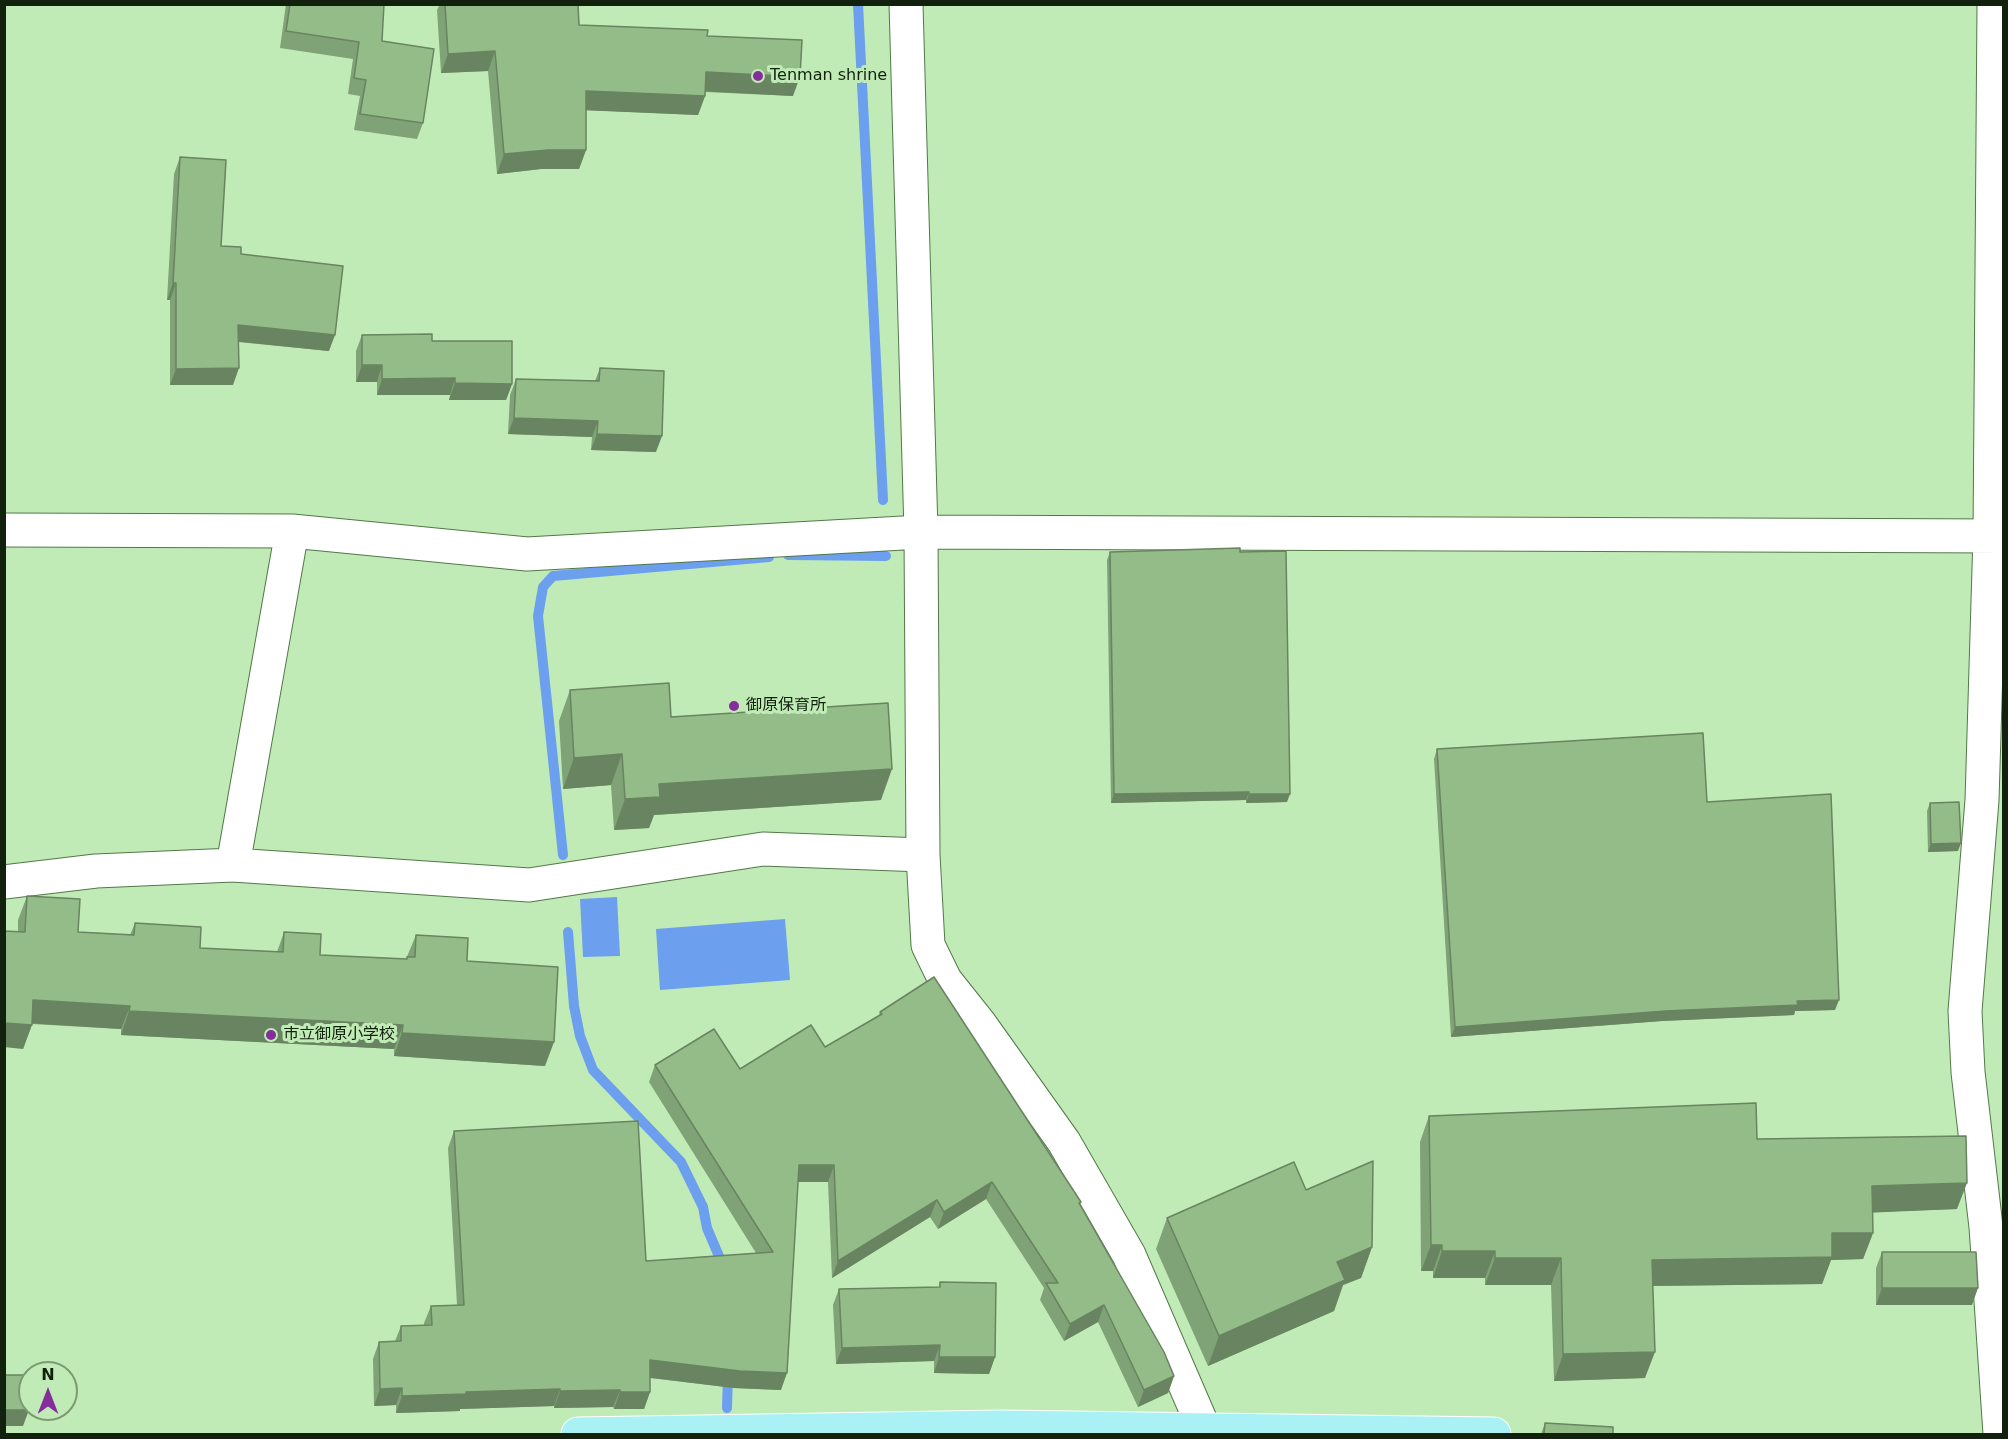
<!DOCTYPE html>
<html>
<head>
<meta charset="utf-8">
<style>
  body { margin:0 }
  #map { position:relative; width:2008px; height:1439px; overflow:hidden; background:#c1ebb6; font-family:"DejaVu Sans",sans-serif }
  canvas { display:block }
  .frame { position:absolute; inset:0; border:6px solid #12210e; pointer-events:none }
  .north { position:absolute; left:18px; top:1361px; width:60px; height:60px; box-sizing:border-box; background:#c1ebb6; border:2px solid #7b9a73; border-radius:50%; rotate:0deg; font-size:16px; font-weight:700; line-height:24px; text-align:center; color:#12210e }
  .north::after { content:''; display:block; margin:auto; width:21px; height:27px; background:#852d9a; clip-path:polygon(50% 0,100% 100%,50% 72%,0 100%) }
</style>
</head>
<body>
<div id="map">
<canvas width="2008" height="1439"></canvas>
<div class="frame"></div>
<div class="north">N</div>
</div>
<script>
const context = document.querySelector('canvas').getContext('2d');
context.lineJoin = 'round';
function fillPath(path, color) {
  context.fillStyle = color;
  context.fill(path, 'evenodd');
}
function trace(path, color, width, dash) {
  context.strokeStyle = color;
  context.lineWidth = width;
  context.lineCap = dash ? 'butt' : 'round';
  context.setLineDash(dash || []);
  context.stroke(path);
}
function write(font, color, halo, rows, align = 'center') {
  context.font = font + ' "DejaVu Sans","Noto Sans JP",sans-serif';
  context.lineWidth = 6;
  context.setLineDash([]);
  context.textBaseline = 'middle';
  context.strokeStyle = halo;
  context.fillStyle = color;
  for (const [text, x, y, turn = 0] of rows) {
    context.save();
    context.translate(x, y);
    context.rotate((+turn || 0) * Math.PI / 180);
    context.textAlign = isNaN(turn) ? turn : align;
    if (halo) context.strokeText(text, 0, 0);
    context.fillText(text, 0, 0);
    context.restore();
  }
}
const water = new Path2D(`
  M 617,897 L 620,956 L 583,957 L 580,899 Z
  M 785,919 L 790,980 L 660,990 L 656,929 Z`);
const stream = new Path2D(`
  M 858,4 L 883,500
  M 788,555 L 886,556
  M 563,855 L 538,616 L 543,587 L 553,576 L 769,557
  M 568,932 L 574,1006 L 580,1036 L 593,1070 L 681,1162 L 703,1207 L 707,1228 L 724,1268
  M 727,1408 L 728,1375`);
const minor = new Path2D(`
  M 906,4 L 921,532 L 923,855 L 928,945 L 945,980 L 980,1024 L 1064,1142 L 1129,1255 L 1205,1431
  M 1994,4 L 1990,536 L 1982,800 L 1965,1011 L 1968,1072 L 1986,1227 L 2000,1434
  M 4,530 L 292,531 L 527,554 L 921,532 L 2004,536
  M 233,865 L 292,531
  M 4,882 L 96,871 L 233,865 L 529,885 L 763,849 L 923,855`);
const major = new Path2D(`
  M 578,1434 L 1002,1427 L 1494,1434`);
const wall = new Path2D(`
  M 286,4 L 384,4 L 382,41 L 423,123 L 417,139 L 354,130 L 360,96 L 348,94 L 353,59 L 280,48 Z
  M 440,4 L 578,4 L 579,25 L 707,36 L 793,96 L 705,92 L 705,96 L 698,115 L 586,110 L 586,150 L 579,169 L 541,169 L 497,174 L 488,71 L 441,73 L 437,10 Z
  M 180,157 L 221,246 L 241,254 L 329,351 L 238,342 L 233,385 L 170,385 L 170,300 L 167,300 L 174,174 Z
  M 362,335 L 432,341 L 512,384 L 506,400 L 449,400 L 450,395 L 377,395 L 377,382 L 356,382 L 356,351 Z
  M 600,368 L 656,452 L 591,450 L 592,437 L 508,434 L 510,395 L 516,379 L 595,381 Z
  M 1110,552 L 1240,552 L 1287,802 L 1246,803 L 1246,800 L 1111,803 L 1107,560 Z
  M 570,690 L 671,717 L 881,800 L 654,815 L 649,828 L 614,830 L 611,785 L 563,789 L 559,721 Z
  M 1437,749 L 1707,802 L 1835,1010 L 1795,1011 L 1794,1015 L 1662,1021 L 1451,1037 L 1434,759 Z
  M 1930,803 L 1958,851 L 1928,852 L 1927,811 Z
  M 27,896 L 78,932 L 130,935 L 135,923 L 200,948 L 277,952 L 284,932 L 320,955 L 406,959 L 416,935 L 467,961 L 545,1066 L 394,1056 L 394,1049 L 121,1035 L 121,1029 L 32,1024 L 23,1049 L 18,932 L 18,920 Z
  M 880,1012 L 1081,1202 L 1080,1205 L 1174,1376 L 1168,1393 L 1138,1407 L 1098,1322 L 1064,1341 L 1040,1300 L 1044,1288 L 986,1199 L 938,1229 L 930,1217 L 832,1278 L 828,1182 L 798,1182 L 781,1390 L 734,1388 L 650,1378 L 650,1392 L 644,1409 L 614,1409 L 613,1407 L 554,1408 L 554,1406 L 460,1409 L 460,1411 L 396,1413 L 396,1405 L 374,1406 L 373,1359 L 379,1342 L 395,1341 L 401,1326 L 424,1325 L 424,1323 L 431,1306 L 457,1305 L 448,1148 L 454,1131 L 646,1261 L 756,1253 L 649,1082 L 655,1065 L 740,1069 L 825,1047 L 879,1015 Z
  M 1429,1116 L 1757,1139 L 1957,1209 L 1873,1212 L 1873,1233 L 1863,1259 L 1831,1260 L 1822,1284 L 1653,1286 L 1645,1378 L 1554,1381 L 1551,1285 L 1485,1285 L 1485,1278 L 1433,1278 L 1433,1271 L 1421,1271 L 1420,1142 Z
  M 1306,1190 L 1372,1247 L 1361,1278 L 1343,1285 L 1334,1311 L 1208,1366 L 1156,1249 L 1167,1218 Z
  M 1882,1252 L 1972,1305 L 1876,1305 L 1876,1268 Z
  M 940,1282 L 995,1357 L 989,1374 L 934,1373 L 934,1361 L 836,1364 L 833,1305 L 839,1289 L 939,1287 Z
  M 1545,1423 L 1613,1434 L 1541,1434 Z`);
const shadedWall = new Path2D(`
  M 495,51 L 488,71 L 441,73 L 448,54 Z
  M 706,72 L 800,77 L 793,96 L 699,91 Z
  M 586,91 L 705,96 L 698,115 L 579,110 Z
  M 548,150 L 586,150 L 579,169 L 541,169 L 497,174 L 504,154 Z
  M 173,283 L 176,283 L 170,300 L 167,300 Z
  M 238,325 L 335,335 L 329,351 L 232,341 Z
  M 362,365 L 382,365 L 377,382 L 356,382 Z
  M 239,368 L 233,385 L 170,385 L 176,369 Z
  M 455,378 L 450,395 L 377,395 L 382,379 Z
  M 455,383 L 512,384 L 506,400 L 449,400 Z
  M 514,418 L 598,421 L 592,437 L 508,434 Z
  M 597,434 L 662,436 L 656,452 L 591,450 Z
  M 622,754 L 611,785 L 563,789 L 574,758 Z
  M 892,769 L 881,800 L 654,815 L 649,828 L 614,830 L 625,799 L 659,784 Z
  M 1249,792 L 1246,800 L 1111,803 L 1114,794 Z
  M 1249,794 L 1290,794 L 1287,802 L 1246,803 Z
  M 1961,843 L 1958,851 L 1928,852 L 1931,844 Z
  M 33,1000 L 130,1006 L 121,1029 L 25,1023 Z
  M 1839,1000 L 1835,1010 L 1795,1011 L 1794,1015 L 1662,1021 L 1451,1037 L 1455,1027 L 1797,1001 Z
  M 129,1011 L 403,1025 L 394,1049 L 121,1035 Z
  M 4,1023 L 32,1025 L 23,1049 L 4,1047 Z
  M 402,1033 L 554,1042 L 545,1066 L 394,1056 Z
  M 799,1165 L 834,1165 L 828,1182 L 792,1182 Z
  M 992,1182 L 986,1199 L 938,1229 L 944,1212 Z
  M 1967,1183 L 1957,1209 L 1863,1213 L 1872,1186 Z
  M 937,1200 L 930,1217 L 832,1278 L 838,1261 Z
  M 1832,1233 L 1873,1233 L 1863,1259 L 1831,1260 L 1822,1284 L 1643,1286 L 1652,1260 Z
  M 1431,1245 L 1442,1245 L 1433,1271 L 1421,1271 Z
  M 1372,1247 L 1361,1278 L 1343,1285 L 1334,1311 L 1208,1366 L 1219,1336 L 1337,1262 Z
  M 1442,1251 L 1495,1251 L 1485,1278 L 1433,1278 Z
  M 1495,1258 L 1561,1258 L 1551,1285 L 1485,1285 Z
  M 1882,1288 L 1978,1288 L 1972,1305 L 1876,1305 Z
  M 1104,1305 L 1098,1322 L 1064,1341 L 1070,1324 Z
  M 940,1345 L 934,1361 L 836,1364 L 842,1348 Z
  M 1655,1352 L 1645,1378 L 1554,1381 L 1563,1354 Z
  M 939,1357 L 995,1357 L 989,1374 L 934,1373 Z
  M 650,1360 L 787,1373 L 781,1390 L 734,1388 L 644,1377 Z
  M 1174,1376 L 1168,1393 L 1138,1407 L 1144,1390 Z
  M 402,1388 L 396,1405 L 374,1406 L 380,1389 Z
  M 560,1389 L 554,1406 L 460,1409 L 460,1411 L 396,1413 L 402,1396 L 466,1392 Z
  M 620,1390 L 613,1407 L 554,1408 L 560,1391 Z
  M 620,1392 L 650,1392 L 644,1409 L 614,1409 Z
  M 4,1410 L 29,1410 L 23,1426 L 4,1426 Z`);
const building = new Path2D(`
  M 290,4 L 384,4 L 382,41 L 434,49 L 423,123 L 360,114 L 366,80 L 354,78 L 359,42 L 286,31 Z
  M 445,4 L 578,4 L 579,25 L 708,30 L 707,36 L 802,40 L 800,77 L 706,72 L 705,96 L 586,91 L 586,150 L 548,150 L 504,154 L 495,51 L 448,54 Z
  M 180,157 L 226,160 L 221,246 L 241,247 L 241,254 L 343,266 L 335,335 L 238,325 L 239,368 L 176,369 L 176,283 L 173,283 Z
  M 432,334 L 432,341 L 512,341 L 512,384 L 455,383 L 455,378 L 382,379 L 382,365 L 362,365 L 362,335 Z
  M 600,368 L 664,371 L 662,436 L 597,434 L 598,421 L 514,418 L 516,379 L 599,381 Z
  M 1240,548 L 1240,552 L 1286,551 L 1290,794 L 1249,794 L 1249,792 L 1114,794 L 1110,552 Z
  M 669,683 L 671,717 L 888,703 L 892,769 L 659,784 L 660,797 L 625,799 L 622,754 L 574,758 L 570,690 Z
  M 1703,733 L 1707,802 L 1831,794 L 1839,1000 L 1797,1001 L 1798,1005 L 1666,1011 L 1455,1027 L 1437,749 Z
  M 1959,802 L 1961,843 L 1931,844 L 1930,803 Z
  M 27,896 L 80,899 L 78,932 L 134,935 L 135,923 L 201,927 L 200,948 L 283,952 L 284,932 L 321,934 L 320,955 L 407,959 L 407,957 L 415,957 L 416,935 L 468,938 L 467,961 L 558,967 L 554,1042 L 402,1033 L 403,1025 L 129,1011 L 130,1006 L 33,1000 L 32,1025 L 4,1023 L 4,931 L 25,932 Z
  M 934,977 L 1081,1202 L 1079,1203 L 1164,1352 L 1174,1376 L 1144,1390 L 1104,1305 L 1070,1324 L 1046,1283 L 1058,1283 L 992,1182 L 944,1212 L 937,1200 L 838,1261 L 834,1165 L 799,1165 L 787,1373 L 740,1371 L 650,1360 L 650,1392 L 620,1392 L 620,1390 L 560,1391 L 560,1389 L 466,1392 L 466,1394 L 402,1396 L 402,1388 L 380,1389 L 379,1342 L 401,1341 L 401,1326 L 432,1325 L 431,1306 L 464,1305 L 454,1131 L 638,1121 L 646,1261 L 773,1252 L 655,1065 L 714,1029 L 740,1069 L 811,1025 L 825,1047 L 882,1014 L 880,1012 Z
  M 1756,1103 L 1757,1139 L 1966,1136 L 1967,1183 L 1872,1186 L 1873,1233 L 1832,1233 L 1832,1257 L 1652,1260 L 1655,1352 L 1563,1354 L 1561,1258 L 1495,1258 L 1495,1251 L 1442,1251 L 1442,1245 L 1431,1245 L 1429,1116 Z
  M 1373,1161 L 1372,1247 L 1337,1262 L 1345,1280 L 1219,1336 L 1167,1218 L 1294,1162 L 1306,1190 Z
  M 1882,1252 L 1976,1252 L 1978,1288 L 1882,1288 Z
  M 940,1282 L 996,1283 L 995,1357 L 939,1357 L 940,1345 L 842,1348 L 839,1289 L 940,1287 Z
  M 4,1375 L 28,1375 L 29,1410 L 4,1410 Z
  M 1545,1423 L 1613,1427 L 1613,1434 L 1544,1434 Z`);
const markers = [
  [758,76,6,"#852d9a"],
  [734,706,6,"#852d9a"],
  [271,1035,6,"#852d9a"]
];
const poiNames = [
  ["Tenman shrine",770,76],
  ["御原保育所",746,706],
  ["市立御原小学校",283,1035]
];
fillPath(water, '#6d9fef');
trace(stream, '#6d9fef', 10);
trace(minor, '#527848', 35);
trace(major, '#fff', 35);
trace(minor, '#fff', 33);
trace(major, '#a9f1f4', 33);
fillPath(wall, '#7fa276');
fillPath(shadedWall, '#688460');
fillPath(building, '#94bc89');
trace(building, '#688460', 1.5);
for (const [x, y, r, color] of markers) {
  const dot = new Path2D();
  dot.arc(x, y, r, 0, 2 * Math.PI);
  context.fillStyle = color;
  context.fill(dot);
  trace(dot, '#c1ebb6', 2);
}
write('16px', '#12210e', '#c1ebb6', poiNames, 'left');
</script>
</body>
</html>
